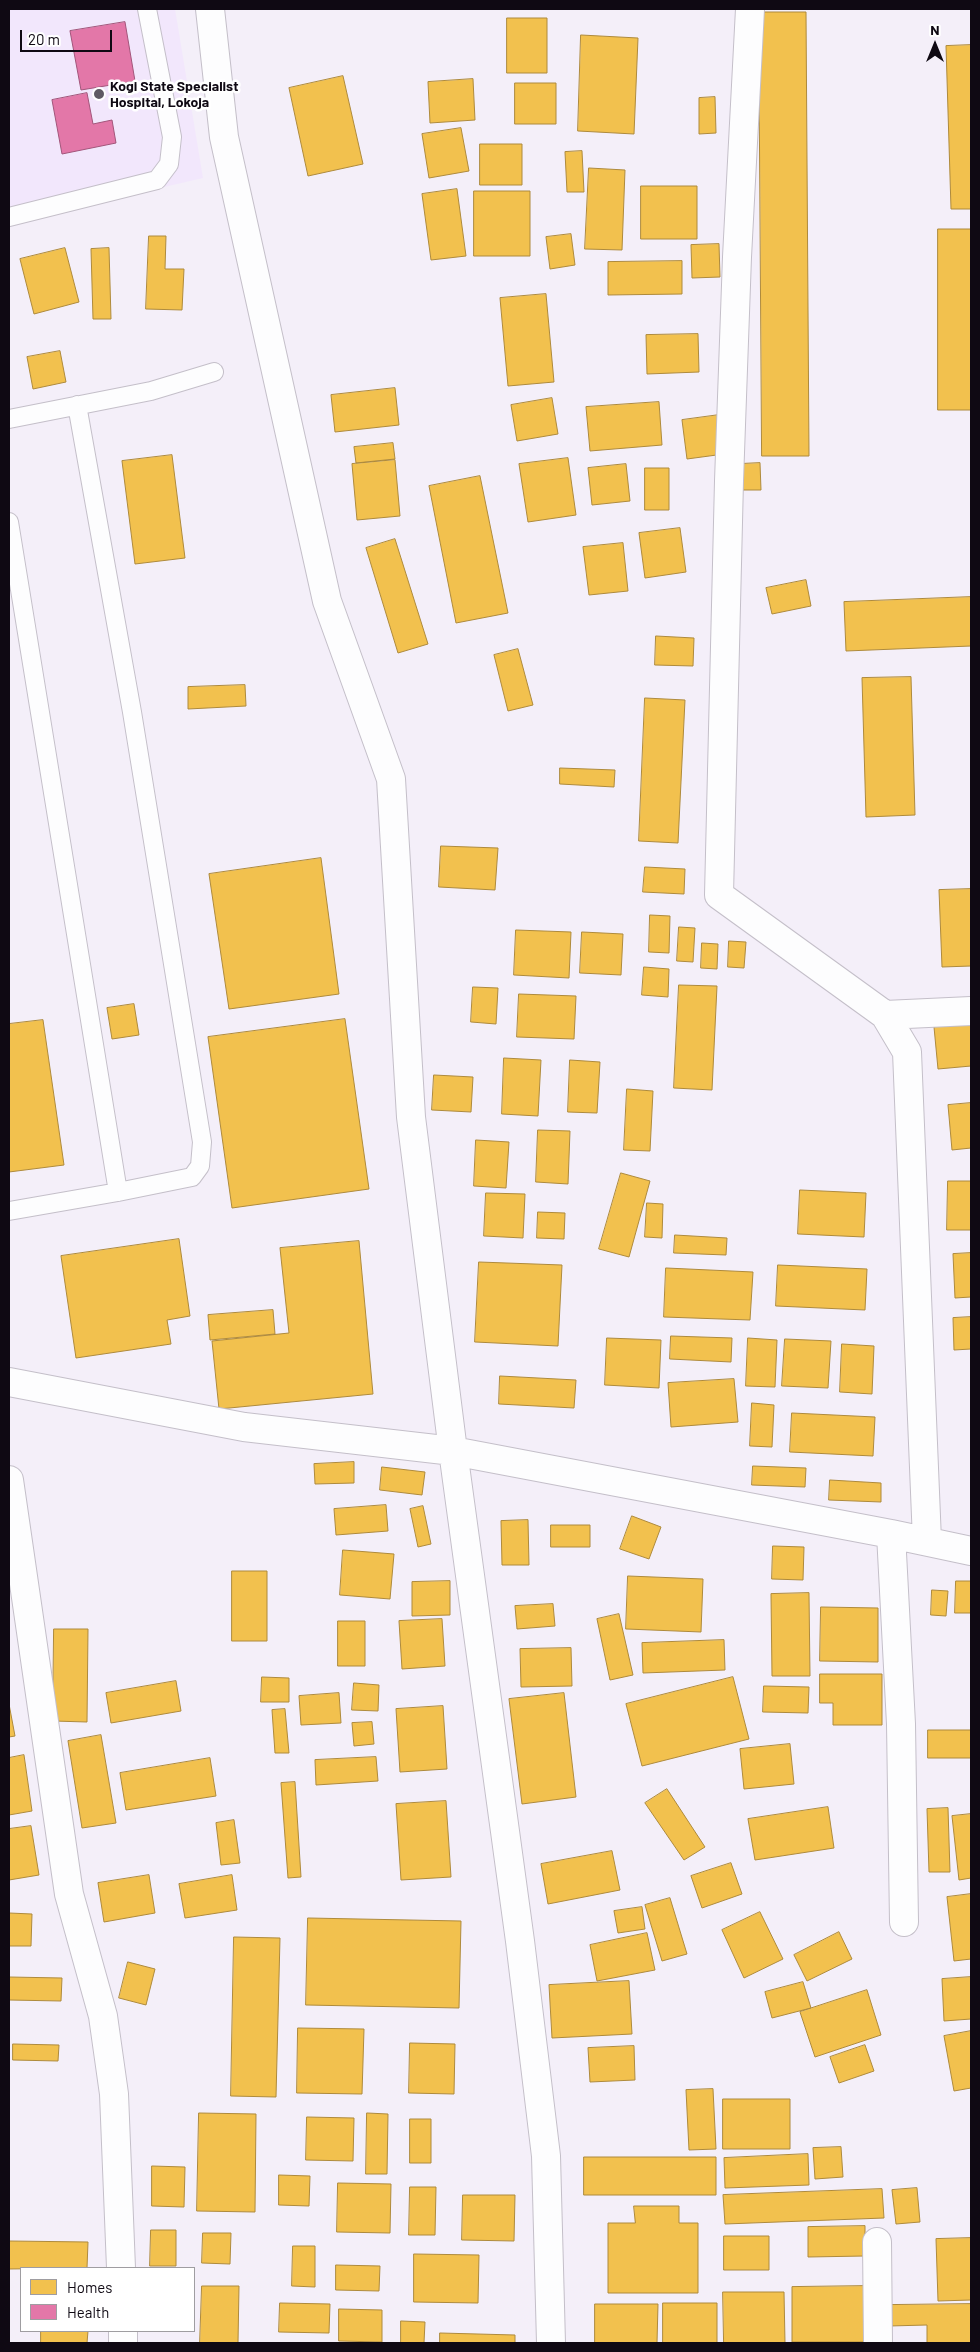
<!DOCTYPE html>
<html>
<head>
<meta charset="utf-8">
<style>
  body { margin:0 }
  #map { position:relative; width:980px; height:2352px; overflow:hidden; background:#f4eff9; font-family:Barlow,sans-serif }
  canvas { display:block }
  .frame { position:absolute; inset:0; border:10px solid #0f0913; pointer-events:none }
  .legend { position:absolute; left:20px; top:2267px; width:175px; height:65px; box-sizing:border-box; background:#fff; border:1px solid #9f9da1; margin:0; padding:6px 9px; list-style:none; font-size:15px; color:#0f0913 }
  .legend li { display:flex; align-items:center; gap:10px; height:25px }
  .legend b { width:25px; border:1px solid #9f9da1 }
  .north { position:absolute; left:910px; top:20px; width:50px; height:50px; -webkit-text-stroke:4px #fff; paint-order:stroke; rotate:0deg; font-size:14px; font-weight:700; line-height:20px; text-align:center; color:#0f0913 }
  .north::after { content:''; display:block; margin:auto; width:18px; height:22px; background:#0f0913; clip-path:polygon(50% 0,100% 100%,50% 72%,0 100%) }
  .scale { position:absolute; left:20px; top:30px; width:92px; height:22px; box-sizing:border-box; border:2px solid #0f0913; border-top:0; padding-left:6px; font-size:15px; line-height:18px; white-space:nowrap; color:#0f0913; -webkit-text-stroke:4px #fff; paint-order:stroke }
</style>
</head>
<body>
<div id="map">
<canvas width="980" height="2352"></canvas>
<div class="frame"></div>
<ul class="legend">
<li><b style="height:14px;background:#f2c14e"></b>Homes</li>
<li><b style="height:14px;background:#e377a8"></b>Health</li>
</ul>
<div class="north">N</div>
<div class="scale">20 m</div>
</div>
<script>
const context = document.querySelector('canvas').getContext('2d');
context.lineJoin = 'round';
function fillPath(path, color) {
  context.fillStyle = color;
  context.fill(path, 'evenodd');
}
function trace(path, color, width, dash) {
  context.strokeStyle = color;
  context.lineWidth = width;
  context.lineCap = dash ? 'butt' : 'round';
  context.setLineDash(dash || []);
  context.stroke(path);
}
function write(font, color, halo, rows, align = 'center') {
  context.font = font + ' Barlow,sans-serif';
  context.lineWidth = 5;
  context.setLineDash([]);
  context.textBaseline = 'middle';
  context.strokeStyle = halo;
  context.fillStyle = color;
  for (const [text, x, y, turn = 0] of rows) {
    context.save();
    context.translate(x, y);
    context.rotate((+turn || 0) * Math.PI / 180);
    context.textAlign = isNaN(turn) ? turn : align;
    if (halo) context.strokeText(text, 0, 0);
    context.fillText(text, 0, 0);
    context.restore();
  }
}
const built = new Path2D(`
  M 9,9 L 175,9 L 203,178 L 9,223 Z`);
const homes = new Path2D(`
  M 759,12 L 806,12 L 809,456 L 762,456 Z
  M 507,18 L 547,18 L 547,73 L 507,73 Z
  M 581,35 L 638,38 L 634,134 L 578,131 Z
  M 971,45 L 971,209 L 951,209 L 946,46 Z
  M 343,76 L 363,164 L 308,176 L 289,88 Z
  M 473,79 L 475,120 L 430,123 L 428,82 Z
  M 515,83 L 556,83 L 556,124 L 515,124 Z
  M 715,97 L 716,133 L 699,134 L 699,98 Z
  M 461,128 L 469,171 L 429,178 L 422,134 Z
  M 480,144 L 522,144 L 522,185 L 480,185 Z
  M 582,151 L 584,192 L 567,192 L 565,152 Z
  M 589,168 L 625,170 L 622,250 L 585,249 Z
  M 641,186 L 697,186 L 697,239 L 641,239 Z
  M 457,189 L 466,256 L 431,260 L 422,194 Z
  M 474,191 L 530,191 L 530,256 L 474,256 Z
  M 938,229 L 971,229 L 971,410 L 938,410 Z
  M 571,234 L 575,265 L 550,269 L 546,237 Z
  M 149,236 L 166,236 L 165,269 L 184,269 L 182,310 L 146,309 Z
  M 719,244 L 720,277 L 692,278 L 691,245 Z
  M 65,248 L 79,302 L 34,314 L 20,259 Z
  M 109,248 L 111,319 L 93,319 L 91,249 Z
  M 682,261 L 682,294 L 608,295 L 608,262 Z
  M 546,294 L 554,382 L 508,386 L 500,298 Z
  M 698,334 L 699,372 L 647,374 L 646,335 Z
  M 60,351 L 66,382 L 33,389 L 27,357 Z
  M 395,388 L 399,425 L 335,432 L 331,395 Z
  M 552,398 L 558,434 L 517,441 L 511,405 Z
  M 659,402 L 662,445 L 590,451 L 586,407 Z
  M 719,415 L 724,454 L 687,459 L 682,420 Z
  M 393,443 L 395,459 L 356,463 L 354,447 Z
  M 172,455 L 185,558 L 135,564 L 122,461 Z
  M 568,458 L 576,515 L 528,522 L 519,464 Z
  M 395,460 L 400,516 L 357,520 L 352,464 Z
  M 760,463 L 761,490 L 740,490 L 740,464 Z
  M 626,464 L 630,501 L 592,505 L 588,468 Z
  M 645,468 L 669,468 L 669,510 L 645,510 Z
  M 480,476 L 508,613 L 456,623 L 429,486 Z
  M 680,528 L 686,572 L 645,578 L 639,533 Z
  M 395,539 L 428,644 L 398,653 L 366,548 Z
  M 623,543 L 628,591 L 589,595 L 583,547 Z
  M 806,580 L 811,606 L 772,614 L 766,588 Z
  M 971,597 L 971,646 L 846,651 L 844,602 Z
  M 656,636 L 694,638 L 693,666 L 655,665 Z
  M 518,649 L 533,705 L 508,711 L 494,655 Z
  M 911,677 L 915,815 L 866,817 L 862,678 Z
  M 245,685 L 246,706 L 188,709 L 188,687 Z
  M 645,698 L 685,700 L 678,843 L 639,841 Z
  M 560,768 L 615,770 L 614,787 L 560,784 Z
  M 441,846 L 498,848 L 495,890 L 439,887 Z
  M 321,858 L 339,994 L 229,1009 L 209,874 Z
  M 645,867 L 685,869 L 684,894 L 643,892 Z
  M 971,889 L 971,966 L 942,967 L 939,890 Z
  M 650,915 L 670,916 L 669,953 L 649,952 Z
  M 679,927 L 695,928 L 693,962 L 677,961 Z
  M 516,930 L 571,932 L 569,978 L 514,975 Z
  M 582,932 L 623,934 L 621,975 L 580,973 Z
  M 729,941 L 746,942 L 744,968 L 728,967 Z
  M 702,943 L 718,944 L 717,969 L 701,968 Z
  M 644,967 L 669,969 L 668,997 L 642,995 Z
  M 679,985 L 717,986 L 712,1090 L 674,1088 Z
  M 473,987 L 498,988 L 496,1024 L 471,1022 Z
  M 519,994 L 576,996 L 574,1039 L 517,1037 Z
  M 134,1004 L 139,1035 L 112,1039 L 107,1008 Z
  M 345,1019 L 369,1189 L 232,1208 L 208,1037 Z
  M 43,1020 L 64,1165 L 9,1172 L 9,1024 Z
  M 971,1023 L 971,1066 L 938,1069 L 934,1027 Z
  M 504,1058 L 541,1060 L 538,1116 L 502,1114 Z
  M 570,1060 L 600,1062 L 597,1113 L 568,1112 Z
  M 434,1075 L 473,1077 L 471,1112 L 432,1110 Z
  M 627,1089 L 653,1091 L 650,1151 L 624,1150 Z
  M 971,1103 L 971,1148 L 952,1150 L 948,1105 Z
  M 538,1130 L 570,1131 L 568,1184 L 536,1182 Z
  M 476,1140 L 509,1142 L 506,1188 L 474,1186 Z
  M 621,1173 L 650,1181 L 629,1257 L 599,1249 Z
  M 948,1181 L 971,1181 L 971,1230 L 947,1230 Z
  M 800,1190 L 866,1193 L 864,1237 L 798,1234 Z
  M 486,1193 L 525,1194 L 523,1238 L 484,1236 Z
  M 647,1203 L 663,1204 L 662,1238 L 645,1237 Z
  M 538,1212 L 565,1213 L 564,1239 L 537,1238 Z
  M 675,1235 L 727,1238 L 726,1255 L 674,1253 Z
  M 179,1239 L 190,1316 L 167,1320 L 171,1344 L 76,1358 L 61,1256 Z
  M 359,1241 L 373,1394 L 219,1409 L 212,1341 L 289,1333 L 280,1248 Z
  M 971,1253 L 971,1297 L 955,1298 L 953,1254 Z
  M 479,1262 L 562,1265 L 558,1346 L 475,1342 Z
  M 778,1265 L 867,1269 L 865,1310 L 776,1306 Z
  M 666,1268 L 753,1272 L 750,1320 L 664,1317 Z
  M 273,1310 L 275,1334 L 210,1340 L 208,1315 Z
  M 971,1317 L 971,1349 L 954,1350 L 953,1318 Z
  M 671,1336 L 732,1338 L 731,1362 L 670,1359 Z
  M 607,1338 L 661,1340 L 659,1388 L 605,1385 Z
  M 748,1338 L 777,1340 L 775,1387 L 746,1386 Z
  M 785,1339 L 831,1341 L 828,1388 L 782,1386 Z
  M 842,1344 L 874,1346 L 872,1394 L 840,1392 Z
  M 500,1376 L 576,1380 L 574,1408 L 499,1404 Z
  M 734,1379 L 738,1422 L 671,1427 L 668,1383 Z
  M 752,1403 L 774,1405 L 772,1447 L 750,1446 Z
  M 792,1413 L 875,1417 L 873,1456 L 790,1452 Z
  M 354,1462 L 354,1483 L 315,1484 L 314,1464 Z
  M 753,1466 L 806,1468 L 805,1487 L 752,1485 Z
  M 382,1467 L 425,1472 L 422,1495 L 380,1490 Z
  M 830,1480 L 881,1483 L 881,1502 L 829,1500 Z
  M 386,1505 L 388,1531 L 336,1535 L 334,1509 Z
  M 423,1506 L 431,1544 L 418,1547 L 410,1509 Z
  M 632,1516 L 661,1527 L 649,1559 L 620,1549 Z
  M 528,1520 L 529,1565 L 502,1565 L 501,1521 Z
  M 551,1525 L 590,1525 L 590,1547 L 551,1547 Z
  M 773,1546 L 804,1547 L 803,1580 L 772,1579 Z
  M 343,1550 L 394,1554 L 390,1599 L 340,1595 Z
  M 232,1571 L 267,1571 L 267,1641 L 232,1641 Z
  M 628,1576 L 703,1579 L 701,1632 L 626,1629 Z
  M 450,1581 L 450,1615 L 412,1616 L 412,1582 Z
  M 956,1581 L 971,1581 L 971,1613 L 955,1613 Z
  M 932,1590 L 948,1591 L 946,1616 L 931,1615 Z
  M 809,1593 L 810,1676 L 772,1676 L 771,1594 Z
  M 553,1604 L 555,1626 L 517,1629 L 515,1606 Z
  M 821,1607 L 878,1608 L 878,1662 L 820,1661 Z
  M 619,1614 L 633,1675 L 610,1680 L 597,1619 Z
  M 442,1619 L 445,1666 L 402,1669 L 399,1621 Z
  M 338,1621 L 365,1621 L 365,1666 L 338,1666 Z
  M 54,1629 L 88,1629 L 87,1722 L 53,1721 Z
  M 724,1640 L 725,1670 L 643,1673 L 642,1643 Z
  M 571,1648 L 572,1686 L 521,1687 L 520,1649 Z
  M 820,1674 L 882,1674 L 882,1725 L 833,1725 L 833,1703 L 820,1703 Z
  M 262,1677 L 289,1678 L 289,1702 L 261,1702 Z
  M 733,1677 L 749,1739 L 642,1766 L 626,1704 Z
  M 176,1681 L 181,1711 L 111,1723 L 106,1693 Z
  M 354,1683 L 379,1685 L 378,1711 L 352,1710 Z
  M 764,1686 L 809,1687 L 808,1713 L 763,1712 Z
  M 339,1693 L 341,1723 L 301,1725 L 299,1696 Z
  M 564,1693 L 576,1797 L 522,1804 L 509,1699 Z
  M 9,1704 L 15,1736 L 9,1737 Z
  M 443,1706 L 447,1769 L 400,1772 L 396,1709 Z
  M 285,1709 L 289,1753 L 275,1753 L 272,1710 Z
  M 372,1722 L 374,1744 L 354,1746 L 352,1723 Z
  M 928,1730 L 971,1730 L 971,1758 L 928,1758 Z
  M 101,1735 L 116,1823 L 82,1828 L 68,1741 Z
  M 790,1744 L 794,1784 L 744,1789 L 740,1749 Z
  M 24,1755 L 32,1811 L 9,1815 L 9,1758 Z
  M 376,1757 L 378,1781 L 316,1785 L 315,1760 Z
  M 210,1758 L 216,1796 L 126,1810 L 120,1773 Z
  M 295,1782 L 301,1877 L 288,1878 L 281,1783 Z
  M 667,1789 L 705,1847 L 684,1860 L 645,1803 Z
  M 446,1801 L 451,1877 L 401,1880 L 396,1804 Z
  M 828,1807 L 834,1848 L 755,1860 L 748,1819 Z
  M 948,1808 L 950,1872 L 929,1872 L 927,1809 Z
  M 971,1814 L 971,1878 L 959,1880 L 952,1816 Z
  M 234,1820 L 240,1863 L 221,1865 L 216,1823 Z
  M 31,1826 L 39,1875 L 9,1880 L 9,1829 Z
  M 612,1851 L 620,1890 L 548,1904 L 541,1864 Z
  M 731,1863 L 742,1894 L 702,1908 L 691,1876 Z
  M 149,1875 L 155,1913 L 104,1922 L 98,1883 Z
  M 232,1875 L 237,1910 L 185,1918 L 179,1884 Z
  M 971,1894 L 971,1959 L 954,1961 L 947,1897 Z
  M 670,1898 L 687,1954 L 662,1961 L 645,1905 Z
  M 642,1907 L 645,1929 L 618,1933 L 614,1911 Z
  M 760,1912 L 783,1959 L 744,1978 L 722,1930 Z
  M 9,1913 L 32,1914 L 31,1946 L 9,1946 Z
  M 308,1918 L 461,1921 L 459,2008 L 306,2005 Z
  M 839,1932 L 852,1959 L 807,1981 L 794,1955 Z
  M 647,1933 L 655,1970 L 597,1981 L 590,1945 Z
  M 234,1937 L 280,1938 L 276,2097 L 231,2096 Z
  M 128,1962 L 155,1969 L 146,2005 L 119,1998 Z
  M 9,1977 L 62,1978 L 61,2001 L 9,2000 Z
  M 971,1977 L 971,2019 L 944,2021 L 942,1979 Z
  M 629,1981 L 632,2034 L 552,2038 L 549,1985 Z
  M 803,1982 L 811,2008 L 772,2018 L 765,1992 Z
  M 867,1990 L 881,2035 L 815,2057 L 800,2012 Z
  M 298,2028 L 364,2029 L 362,2094 L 297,2093 Z
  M 971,2031 L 971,2088 L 954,2091 L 944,2036 Z
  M 410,2043 L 455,2044 L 454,2094 L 409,2093 Z
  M 13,2044 L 59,2045 L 58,2061 L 13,2060 Z
  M 865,2045 L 874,2071 L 839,2083 L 830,2057 Z
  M 634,2046 L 635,2080 L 590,2082 L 588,2048 Z
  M 713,2089 L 716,2149 L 689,2150 L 686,2090 Z
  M 723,2099 L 790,2099 L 790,2149 L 723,2149 Z
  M 199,2113 L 256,2114 L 255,2212 L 197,2211 Z
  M 367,2113 L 388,2114 L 387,2174 L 366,2174 Z
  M 307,2117 L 354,2118 L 353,2161 L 306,2160 Z
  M 410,2119 L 431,2119 L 431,2163 L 410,2163 Z
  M 841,2147 L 843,2177 L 815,2179 L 813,2148 Z
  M 808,2154 L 809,2185 L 725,2188 L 724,2158 Z
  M 584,2157 L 716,2157 L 716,2195 L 584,2195 Z
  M 152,2166 L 185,2167 L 184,2207 L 152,2206 Z
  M 279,2175 L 310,2176 L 309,2206 L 279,2205 Z
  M 338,2183 L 391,2184 L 390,2233 L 337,2232 Z
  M 410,2187 L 436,2187 L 435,2235 L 409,2235 Z
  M 917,2188 L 920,2222 L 896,2224 L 892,2190 Z
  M 882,2189 L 884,2218 L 725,2224 L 723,2195 Z
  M 463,2195 L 515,2195 L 514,2241 L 462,2240 Z
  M 634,2206 L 679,2206 L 679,2223 L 698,2223 L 698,2293 L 608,2293 L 608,2223 L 635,2223 Z
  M 865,2226 L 865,2256 L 808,2257 L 808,2227 Z
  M 151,2230 L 176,2230 L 176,2266 L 150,2266 Z
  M 203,2233 L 231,2233 L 230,2264 L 202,2263 Z
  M 724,2236 L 769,2236 L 769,2270 L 724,2270 Z
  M 971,2238 L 971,2300 L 938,2301 L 936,2239 Z
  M 9,2241 L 88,2242 L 87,2268 L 9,2269 Z
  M 293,2246 L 315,2246 L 315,2287 L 292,2286 Z
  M 414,2254 L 479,2255 L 478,2303 L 414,2302 Z
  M 336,2265 L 380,2266 L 379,2291 L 336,2290 Z
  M 202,2286 L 239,2286 L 238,2343 L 200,2343 Z
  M 866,2286 L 866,2342 L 792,2342 L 792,2287 Z
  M 723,2292 L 784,2292 L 785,2343 L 724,2343 Z
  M 280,2303 L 330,2304 L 329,2333 L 279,2332 Z
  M 663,2303 L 717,2303 L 717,2343 L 663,2343 Z
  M 595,2304 L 658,2304 L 657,2343 L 595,2343 Z
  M 971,2304 L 971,2343 L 927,2343 L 927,2325 L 889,2326 L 889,2305 Z
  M 339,2309 L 382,2310 L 382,2342 L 339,2341 Z
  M 401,2321 L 425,2322 L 424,2343 L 401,2343 Z
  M 41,2331 L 88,2331 L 87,2343 L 41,2343 Z
  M 440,2333 L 515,2335 L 515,2343 L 440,2343 Z`);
const health = new Path2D(`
  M 125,22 L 135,81 L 81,90 L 70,31 Z
  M 87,93 L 93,124 L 112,120 L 116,143 L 62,154 L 52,100 Z`);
const service = new Path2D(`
  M 9,217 L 157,180 L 169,164 L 172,137 L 147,9
  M 9,419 L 151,391 L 214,372
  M 9,522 L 118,1192
  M 9,1211 L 118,1192 L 192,1177 L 200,1166 L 202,1142 L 132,712 L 77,405`);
const minor = new Path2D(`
  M 210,9 L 224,137 L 327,601 L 391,779 L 411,1117 L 453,1451 L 520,1941 L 546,2156 L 551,2343
  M 750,9 L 737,257 L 729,481 L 719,895 L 885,1015 L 907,1052 L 927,1541
  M 885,1015 L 971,1011
  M 9,1382 L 244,1427 L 453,1451 L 891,1534 L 971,1551
  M 9,1480 L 69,1894 L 103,2016 L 114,2094 L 121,2268
  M 891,1534 L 901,1724 L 904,1922
  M 877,2242 L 878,2343
  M 123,2331 L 123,2343`);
const markers = [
  [99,94,6,"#5f5a64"]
];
const poiNames = [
  ["Kogi State Specialist",110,86],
  ["Hospital, Lokoja",110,102]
];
fillPath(built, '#f2e7fc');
fillPath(homes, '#f2c14e');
trace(homes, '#ae8a3c', 1);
fillPath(health, '#e377a8');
trace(health, '#a3567b', 1);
trace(service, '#c4bfc9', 20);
trace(minor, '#c4bfc9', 30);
trace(service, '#fdfdfe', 18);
trace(minor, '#fdfdfe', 28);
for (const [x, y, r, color] of markers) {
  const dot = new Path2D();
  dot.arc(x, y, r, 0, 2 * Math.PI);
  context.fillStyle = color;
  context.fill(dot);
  trace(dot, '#fff', 2);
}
write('bold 14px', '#0f0913', '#fff', poiNames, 'left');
</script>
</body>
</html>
